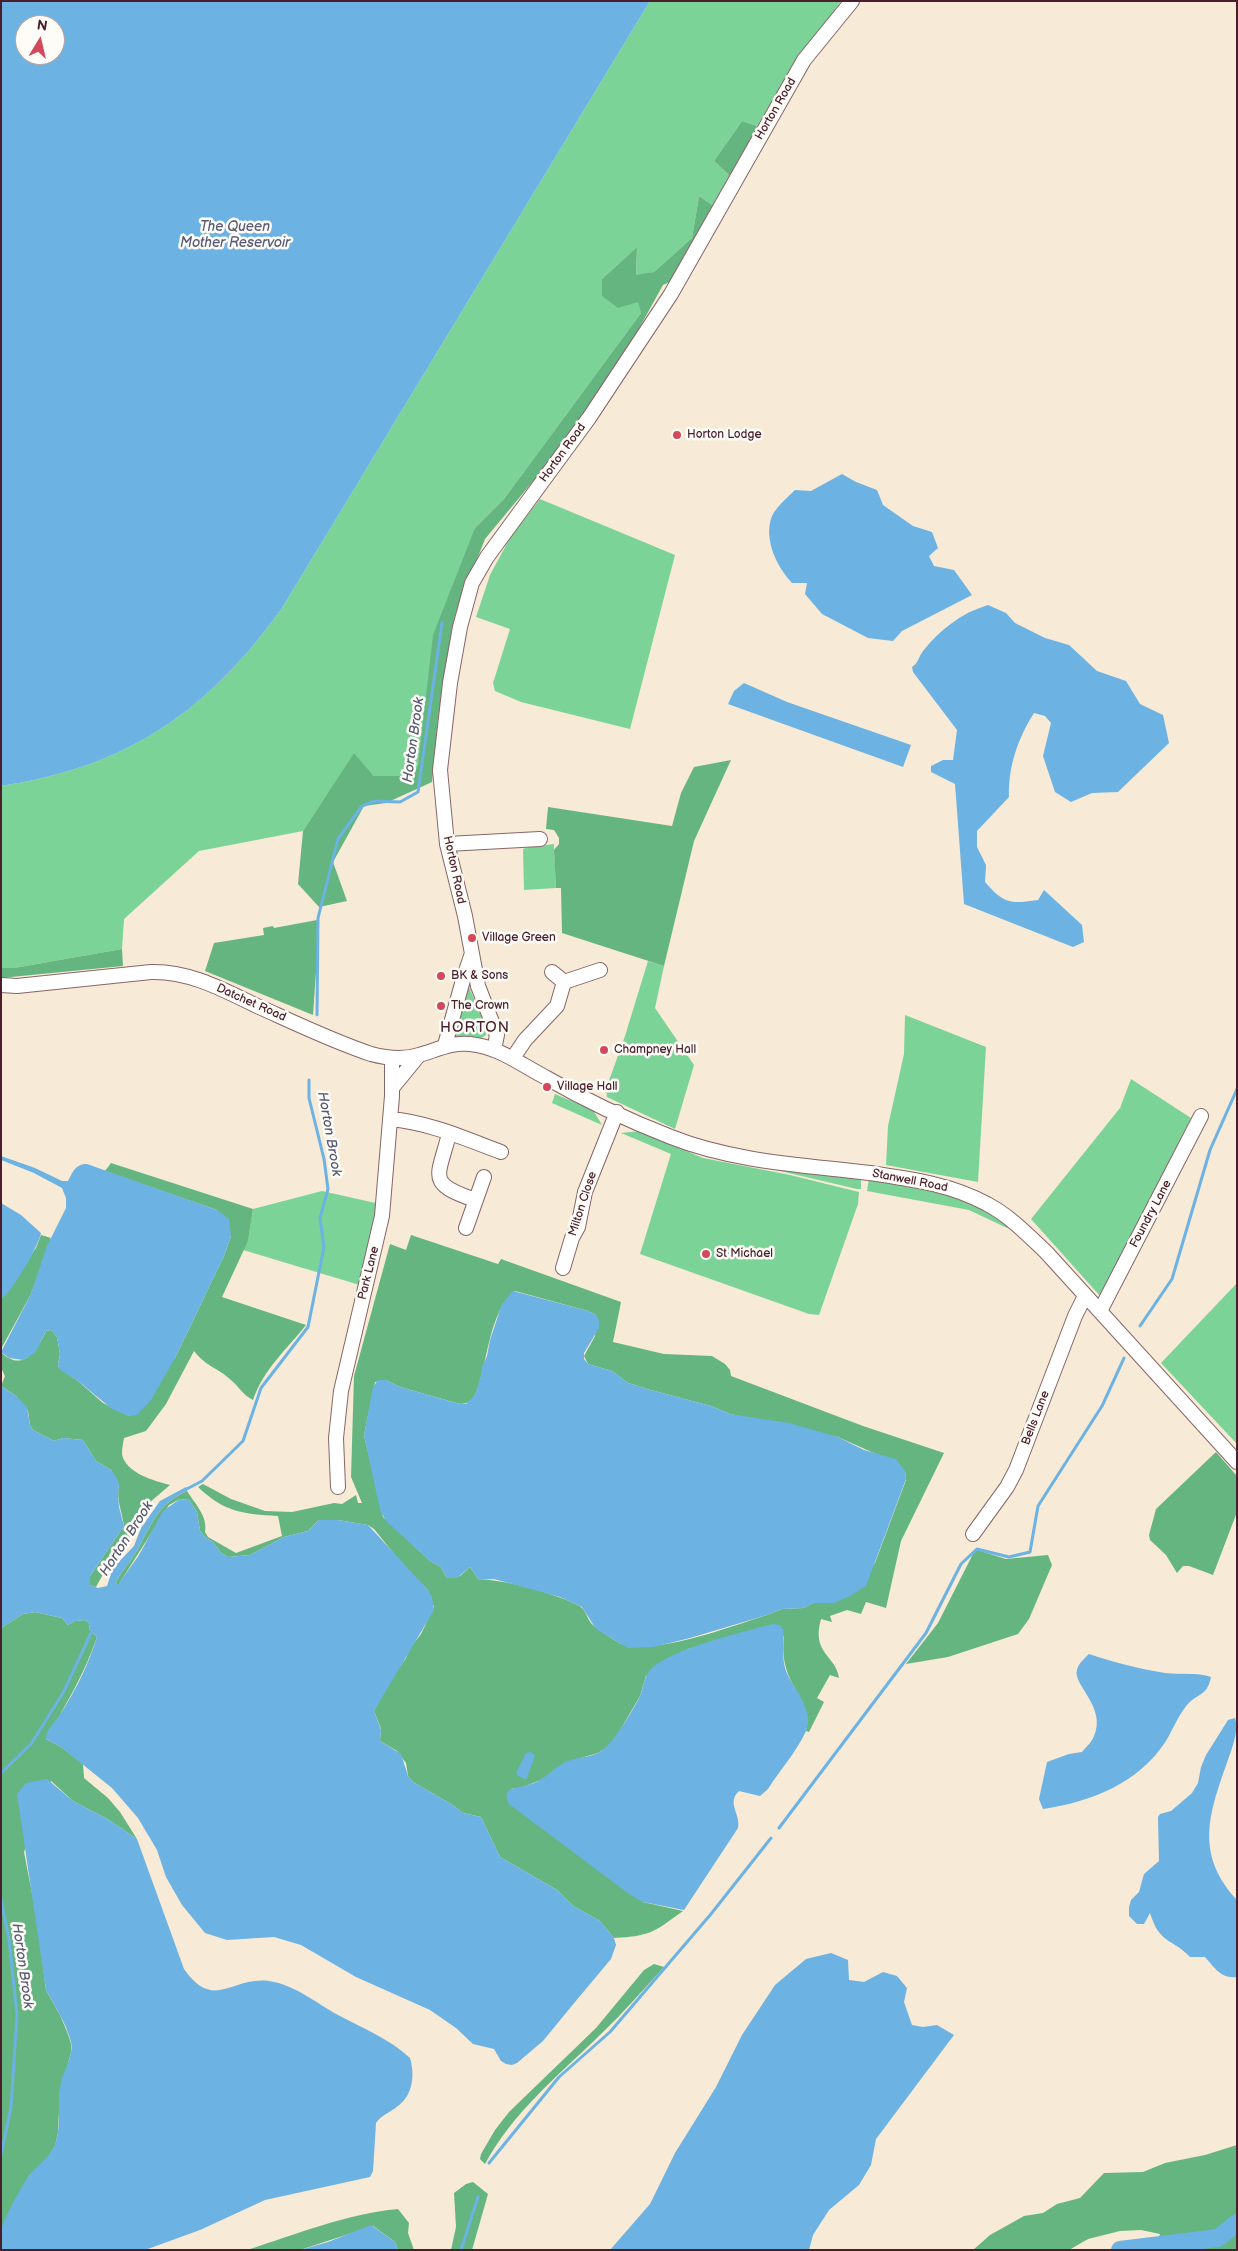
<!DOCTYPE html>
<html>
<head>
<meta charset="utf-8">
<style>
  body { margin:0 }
  #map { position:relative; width:1238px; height:2251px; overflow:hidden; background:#f7ead6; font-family:"Balsamiq Sans",sans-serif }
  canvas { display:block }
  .frame { position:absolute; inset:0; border:2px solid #4a1f2b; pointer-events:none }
  .north { position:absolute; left:15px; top:15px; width:50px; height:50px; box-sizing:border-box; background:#fdfcf7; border:1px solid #b5a4a5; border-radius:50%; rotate:9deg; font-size:14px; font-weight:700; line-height:20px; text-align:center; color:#4a1f2b }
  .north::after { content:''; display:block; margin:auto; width:18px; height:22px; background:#d1495b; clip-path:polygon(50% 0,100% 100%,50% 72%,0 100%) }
</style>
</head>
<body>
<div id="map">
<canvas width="1238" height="2251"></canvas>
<div class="frame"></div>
<div class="north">N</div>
</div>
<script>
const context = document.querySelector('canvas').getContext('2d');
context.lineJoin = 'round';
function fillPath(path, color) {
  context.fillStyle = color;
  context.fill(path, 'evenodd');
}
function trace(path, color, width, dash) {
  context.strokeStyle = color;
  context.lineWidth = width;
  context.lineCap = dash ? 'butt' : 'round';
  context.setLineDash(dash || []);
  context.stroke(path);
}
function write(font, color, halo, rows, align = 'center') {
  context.font = font + ' "Balsamiq Sans",sans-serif';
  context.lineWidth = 5;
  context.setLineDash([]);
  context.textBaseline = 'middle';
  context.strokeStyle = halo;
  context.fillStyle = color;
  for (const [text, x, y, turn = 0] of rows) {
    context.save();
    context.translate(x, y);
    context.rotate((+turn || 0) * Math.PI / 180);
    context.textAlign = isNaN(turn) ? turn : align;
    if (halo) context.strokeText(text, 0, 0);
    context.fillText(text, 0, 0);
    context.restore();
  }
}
const green = new Path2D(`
  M 650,1 L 841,1 L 788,75 L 757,126 L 742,121 L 714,161 L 731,177 L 715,207 L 699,196 L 692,238 L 654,272 L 636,276 L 637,247 L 602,279 L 639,302 L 641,313 L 504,499 L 475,528 L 418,765 L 413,776 L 374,776 L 354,754 L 303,831 L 199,851 L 124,919 L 122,949 L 14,968 L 1,968 L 1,786 C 128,767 208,711 282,608 Z
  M 540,499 L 675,555 L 630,729 L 521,702 L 495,691 L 493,683 L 510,629 L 476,617 L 490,575 L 510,538 Z
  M 554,844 L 556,888 L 524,890 L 523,849 L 529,847 Z
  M 648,961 L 664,966 L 655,1008 L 694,1065 L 675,1129 L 607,1097 L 606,1089 L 625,1036 Z
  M 469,987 L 487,1030 L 486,1035 C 478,1042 466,1040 456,1037 L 454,1033 L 467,988 Z
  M 905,1015 L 986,1047 L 978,1182 L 886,1165 L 888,1126 L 904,1054 Z
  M 1131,1079 L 1191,1118 L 1101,1297 L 1031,1219 L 1120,1108 Z
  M 555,1094 L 593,1110 L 602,1125 L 552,1103 Z
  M 640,1131 L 703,1158 L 790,1175 L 859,1192 L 858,1204 L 819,1315 L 809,1314 L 640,1254 L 671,1154 L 621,1133 Z
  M 746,1163 L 861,1178 L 861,1189 L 857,1189 Z
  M 869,1178 L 915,1185 L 974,1202 L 1010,1226 L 1007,1228 L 969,1210 L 867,1191 Z
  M 322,1191 L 380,1204 L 363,1286 L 243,1250 L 248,1240 L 253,1209 Z
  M 1237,1283 L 1237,1444 L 1161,1363 Z`);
const forest = new Path2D(`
  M 742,121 L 757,126 L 731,177 L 714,161 Z
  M 699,196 L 715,207 L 679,278 L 663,285 L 631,343 L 563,445 L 485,539 L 455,615 L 438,718 L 432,782 L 386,803 L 364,806 L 333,862 L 347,901 L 319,907 L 298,884 L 303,831 L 354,753 L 374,776 L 413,776 L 418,765 L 433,635 L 475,528 L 504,499 L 641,313 L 638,302 L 618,308 L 602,296 L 602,279 L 637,247 L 636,275 L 654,272 L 692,238 Z
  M 731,760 L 694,841 L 664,966 L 562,933 L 561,888 L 556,888 L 554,850 L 559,844 L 559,838 L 554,830 L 546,829 L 548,807 L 672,826 L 681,793 L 694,767 Z
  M 317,920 L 319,929 L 313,1015 L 205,971 L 214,943 L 264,935 L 263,928 L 273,926 L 274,928 Z
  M 122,949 L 123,966 L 1,978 L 1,968 L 14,968 Z
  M 111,1163 L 253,1209 L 248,1241 L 222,1297 L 306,1325 C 286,1350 263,1370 253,1400 C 242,1394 241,1389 232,1381 C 219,1368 206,1367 194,1351 L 166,1404 L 146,1431 L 124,1438 C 123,1443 122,1449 122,1454 C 125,1473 155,1481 170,1485 L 149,1503 L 126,1543 L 107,1567 L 96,1587 L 89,1585 L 90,1576 L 124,1526 C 122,1511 116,1500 119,1485 L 111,1470 L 96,1461 L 83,1440 L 63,1438 L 54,1441 L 33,1430 L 30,1425 L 28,1411 L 16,1396 L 1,1386 L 5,1376 L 1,1368 L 1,1352 C 23,1374 38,1349 46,1331 L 51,1330 L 57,1337 L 60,1354 L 58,1364 L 59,1368 L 78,1381 L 103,1403 L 129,1416 L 175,1358 L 224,1256 L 231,1236 L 217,1210 L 105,1171 Z
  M 41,1235 L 51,1238 L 31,1294 L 1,1349 L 1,1299 L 36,1248 Z
  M 411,1235 L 498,1264 L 501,1259 L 621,1302 L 613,1342 L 664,1354 L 712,1356 L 725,1364 L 730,1370 L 731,1376 L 863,1426 L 944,1453 L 901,1541 L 886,1608 L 866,1602 L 861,1614 L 847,1610 L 830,1616 L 832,1622 L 821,1619 C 811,1654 836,1655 839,1678 L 830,1675 L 817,1698 L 824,1702 L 809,1732 L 806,1731 C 813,1706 792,1691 786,1668 C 783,1658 783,1647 784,1637 L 773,1625 L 688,1649 L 646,1676 L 640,1696 L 615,1739 L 606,1748 L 598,1753 L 564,1763 L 543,1779 L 523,1787 L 511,1789 L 643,1902 L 683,1911 C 654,1932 651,1936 614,1938 L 600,1921 L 573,1906 L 557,1890 L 500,1857 L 481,1817 L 463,1813 L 451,1804 L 413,1782 L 408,1776 L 406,1763 L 397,1751 L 380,1741 L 381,1729 L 374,1711 L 387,1685 L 406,1658 L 410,1648 L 421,1634 L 434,1607 L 428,1590 L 404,1566 L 374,1529 L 368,1525 L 338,1520 L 319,1520 L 308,1531 L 284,1537 L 250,1555 L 228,1557 L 220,1552 L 213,1542 L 206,1538 L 200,1531 L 197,1512 L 189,1500 L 180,1499 L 169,1505 L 117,1587 L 116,1582 C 122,1570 131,1561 138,1549 C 152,1523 158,1504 187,1491 C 195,1504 208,1516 205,1532 L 208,1537 L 236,1553 L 282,1536 L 278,1516 C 243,1514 224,1512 198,1487 L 203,1484 L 231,1499 L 265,1511 L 292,1512 L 334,1503 L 342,1504 L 356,1495 L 358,1503 L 362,1503 L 351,1477 L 354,1376 L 390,1244 L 406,1250 ZM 515,1291 L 588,1311 L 596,1315 L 595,1336 L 584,1356 L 588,1364 L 612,1371 L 628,1383 L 647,1389 L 711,1406 L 730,1414 L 838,1437 L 876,1454 L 905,1471 L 906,1480 L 875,1563 L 834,1603 L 814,1603 L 803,1608 L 782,1609 L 767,1615 C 728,1627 661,1654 622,1644 C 618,1643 594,1627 591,1623 C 587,1618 586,1611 581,1607 C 565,1596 497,1577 479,1580 L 470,1567 L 460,1576 L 447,1578 L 441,1567 L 430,1561 L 383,1517 L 364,1435 L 375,1382 L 386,1380 L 400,1387 L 460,1404 C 467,1404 472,1401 475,1395 C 488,1365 488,1312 515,1291 Z
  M 1216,1452 L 1237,1476 L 1237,1512 L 1213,1575 L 1189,1566 L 1183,1566 L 1177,1573 L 1166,1555 L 1150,1540 L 1149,1535 L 1156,1509 Z
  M 977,1550 L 1006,1559 L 1048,1555 L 1052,1565 L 1029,1619 L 1018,1634 L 948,1657 L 906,1664 L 938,1623 L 974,1552 Z
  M 35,1612 L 62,1618 L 68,1625 L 75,1621 L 85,1620 L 90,1624 L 89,1629 L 97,1637 C 85,1673 65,1706 46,1739 L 61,1747 L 83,1764 L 84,1778 L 108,1798 L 120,1812 L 137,1839 L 109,1820 L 73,1801 L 51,1781 L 24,1852 L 37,1919 L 46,1990 L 60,2015 L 68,2034 L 71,2044 L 71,2053 L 60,2090 L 58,2133 L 55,2146 L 48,2157 L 29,2176 L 1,2231 L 1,1628 L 23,1614 Z
  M 654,1964 L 664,1967 C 643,1990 623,2013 601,2034 C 559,2075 513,2112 485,2164 L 480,2159 L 481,2154 L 495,2130 L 509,2112 L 596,2028 L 644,1970 Z
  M 1237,2145 L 1237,2250 L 1155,2250 L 1160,2234 L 1141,2230 L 1120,2231 L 1088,2239 L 1069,2250 L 973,2250 L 990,2235 L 1024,2216 L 1043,2213 L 1057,2204 L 1080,2198 L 1104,2173 L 1143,2172 L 1165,2163 L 1205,2155 Z
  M 473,2182 L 488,2194 L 472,2250 L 451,2250 L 456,2227 L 454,2193 L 466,2184 Z
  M 398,2209 L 409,2223 L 408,2233 L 414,2250 L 398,2250 L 395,2242 L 373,2226 L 300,2250 L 247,2250 C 297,2234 346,2214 398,2209 Z`);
const water = new Path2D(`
  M 1,1 L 650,1 L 282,608 C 208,711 128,767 1,786 ZM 25,25 L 55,25 L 55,55 L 25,55 Z
  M 842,474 L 856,482 L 877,490 L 883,505 L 913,526 L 932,532 L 938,548 L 929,556 L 934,566 L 954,570 L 972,595 L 902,631 L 893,641 L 868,638 L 822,614 L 805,594 L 807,583 L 792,583 C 777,567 763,539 772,516 C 776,507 788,497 795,490 L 811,491 Z
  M 988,605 L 1006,613 L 1015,623 L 1045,638 L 1069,645 L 1097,671 L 1126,681 L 1140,704 L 1163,715 L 1169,743 L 1118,792 L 1092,793 L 1071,802 L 1055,792 L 1043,756 L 1051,723 L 1045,716 L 1034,713 C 1018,738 1008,767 1009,797 L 977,831 L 977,847 L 986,865 L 985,882 C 1004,904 1010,904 1038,900 L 1044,890 L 1082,925 L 1084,942 L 1073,947 L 964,904 L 955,784 L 931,772 L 931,766 L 943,760 L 953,760 L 957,730 L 913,672 L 912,667 C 919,662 918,658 923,651 C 940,630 961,613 988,605 Z
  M 744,683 L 787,702 L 911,745 L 903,767 L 728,704 L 734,691 Z
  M 1,1156 L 35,1168 L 62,1181 L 68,1181 C 73,1172 75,1164 87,1164 L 217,1210 L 229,1219 L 231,1236 L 224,1256 L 175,1358 L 151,1400 L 137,1415 L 129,1416 L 112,1409 L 78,1381 L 59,1369 L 58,1364 L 60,1354 L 57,1337 L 51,1330 L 46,1331 L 35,1353 L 23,1360 L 9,1358 L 1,1352 L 31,1294 L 47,1246 L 66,1208 L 66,1198 L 62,1188 L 34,1173 L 1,1160 Z
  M 1,1203 L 21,1215 L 41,1233 C 38,1247 13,1291 1,1299 Z
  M 513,1291 L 588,1311 L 596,1315 L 599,1320 L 599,1328 L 584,1353 L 584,1359 L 588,1364 L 612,1371 L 628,1383 L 647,1389 L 711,1406 L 730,1414 L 789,1423 L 838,1437 L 864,1450 L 896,1459 L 905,1471 L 906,1479 L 866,1586 L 850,1596 L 834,1603 L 815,1603 L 803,1608 L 782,1609 L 767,1615 L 690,1638 L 653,1647 L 628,1648 L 596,1629 L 582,1607 L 560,1597 L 494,1579 L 479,1580 L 470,1567 L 457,1578 L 447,1578 L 441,1567 L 430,1561 L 386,1521 L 380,1510 L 364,1435 L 373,1387 L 378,1380 L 386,1380 L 400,1387 L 460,1404 L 466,1404 L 475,1395 L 481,1376 L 482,1367 L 487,1356 L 490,1340 L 502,1304 Z
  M 1,1386 L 16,1396 L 27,1407 L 30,1425 L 33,1430 L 54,1441 L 63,1438 L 83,1440 L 96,1461 L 111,1470 L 117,1478 L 119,1485 L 118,1494 L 119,1507 L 124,1526 L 90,1576 L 90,1585 L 98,1588 L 107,1586 L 113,1568 L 134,1546 L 141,1528 L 160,1501 L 186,1487 L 187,1491 C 158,1504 152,1523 138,1549 C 131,1561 122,1570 116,1582 L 117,1586 L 139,1555 L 163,1511 L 180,1499 L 189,1500 L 197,1512 L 200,1531 L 206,1538 L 213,1542 L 220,1552 L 228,1557 L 250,1555 L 284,1537 L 308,1531 L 319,1520 L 338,1520 L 368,1525 L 428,1590 L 432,1597 L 434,1610 L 374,1711 L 381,1730 L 380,1741 L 401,1754 L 408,1776 L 413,1782 L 451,1804 L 463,1813 L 481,1817 L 500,1857 L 557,1890 L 573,1906 L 600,1921 L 614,1938 L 616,1945 L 611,1959 L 575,2002 L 543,2041 L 517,2063 L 512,2065 L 506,2064 L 501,2061 L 494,2049 L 473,2044 L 456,2028 L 430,2010 L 356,1977 L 301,1945 L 274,1937 L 227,1940 L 205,1933 L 182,1905 L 166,1877 L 157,1850 L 138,1818 L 112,1788 L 61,1747 L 46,1739 C 45,1730 56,1721 61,1713 C 76,1690 89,1663 97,1637 L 89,1629 L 90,1624 L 85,1620 L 75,1621 L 68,1625 L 62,1618 L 35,1612 L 23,1614 L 1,1628 Z
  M 773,1624 L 779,1625 L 783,1629 C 785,1643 781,1657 786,1671 C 793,1689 815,1710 806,1731 C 797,1751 780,1770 768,1789 L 760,1796 L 739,1791 C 726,1803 741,1814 738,1828 L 684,1910 L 643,1902 L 629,1894 L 509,1804 C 507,1800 505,1795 509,1790 C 511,1789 529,1785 534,1783 C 546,1778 554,1768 565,1762 C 576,1757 588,1758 598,1753 C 612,1747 633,1710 640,1696 C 644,1686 644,1676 652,1668 C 675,1648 742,1632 773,1624 Z
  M 1089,1654 C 1113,1662 1139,1669 1165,1673 C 1181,1675 1197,1672 1211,1677 C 1207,1697 1197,1693 1187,1705 C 1178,1716 1173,1729 1166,1741 C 1139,1783 1091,1802 1043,1809 L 1039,1799 L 1047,1762 L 1069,1754 L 1082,1752 C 1086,1747 1092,1742 1094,1736 C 1107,1707 1072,1684 1077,1670 C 1078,1664 1085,1658 1089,1654 Z
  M 1235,1718 C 1238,1728 1235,1740 1231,1751 C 1212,1807 1191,1850 1237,1900 L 1237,1977 C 1221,1979 1215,1968 1205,1957 L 1190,1957 C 1171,1937 1160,1945 1150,1913 L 1144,1924 L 1137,1924 L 1129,1916 L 1129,1907 L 1131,1900 L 1139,1892 L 1144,1874 L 1159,1861 L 1158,1817 L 1160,1814 L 1171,1811 L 1192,1793 L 1198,1783 L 1201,1767 L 1206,1755 L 1228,1720 Z
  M 530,1752 L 535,1755 L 527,1778 L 525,1779 L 518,1776 L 516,1773 L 526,1753 Z
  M 47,1779 L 73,1801 L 109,1820 L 137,1839 L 184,1969 C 214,2012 232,1976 269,1981 C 295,1985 316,2003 338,2015 C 362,2028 390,2039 410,2058 C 415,2075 413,2095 398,2106 C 391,2112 381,2115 376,2123 L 373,2171 L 370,2177 L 265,2200 L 200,2230 L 145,2250 L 1,2250 C 1,2244 0,2237 1,2231 C 3,2220 22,2185 29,2176 C 37,2165 48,2159 54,2147 C 63,2127 56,2103 61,2082 C 64,2070 74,2055 71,2042 C 66,2023 55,2006 46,1990 L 17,1794 L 26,1783 Z
  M 831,1953 L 848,1960 L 849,1980 L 864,1982 L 883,1972 L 897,1976 L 907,1988 L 904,2002 L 912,2025 L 923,2027 L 937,2025 L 954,2035 L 876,2139 L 871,2165 L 859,2185 L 829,2210 L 813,2235 L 809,2250 L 610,2250 L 650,2204 L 675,2153 L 716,2087 L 742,2035 L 775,1985 L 806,1959 Z
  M 371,2225 L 395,2242 L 398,2250 L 300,2250 L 328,2242 Z`);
const stream = new Path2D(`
  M 317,1015 L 318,918 L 338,839 L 362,806 L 375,801 L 400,802 L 418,792 L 442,623
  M 1140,1326 L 1172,1279 L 1210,1150 L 1237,1089
  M 183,1491 L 202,1481 L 243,1441 L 261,1388 L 308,1327 L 324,1247 L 320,1218 L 328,1189 L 324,1159 L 309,1098 L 309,1080
  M 1,1773 L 31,1744 L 63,1693 L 93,1629
  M 779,1828 L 926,1633 L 961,1564 L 977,1549 L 1009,1557 L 1030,1552 L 1038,1506 L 1102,1406 L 1124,1358
  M 1,1899 L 9,1939 L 17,2015 L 11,2107 L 1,2155
  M 489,2163 L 559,2077 L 610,2032 L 711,1914 L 771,1838
  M 461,2250 L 478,2197`);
const river = new Path2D(`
  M 1120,2250 L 1218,2238 L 1237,2223`);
const minor = new Path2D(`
  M 447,844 L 540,839
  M 564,982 L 600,970
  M 1,985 L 17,986 L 151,972 C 189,971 222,989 255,1005 C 293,1022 332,1041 371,1054 C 386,1058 404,1060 419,1055 C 437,1050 451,1042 470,1044 C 499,1047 520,1064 545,1077 C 583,1099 630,1121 671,1137 C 734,1162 804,1165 870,1173 C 910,1179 951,1184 987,1204 C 1010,1216 1028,1235 1046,1252 L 1237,1462
  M 445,1045 L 463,980 L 471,956
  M 494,1050 L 497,1035 L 478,986 L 465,916 L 447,844 L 440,770 L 450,683 L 460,627 L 472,583 L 487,557 L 589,418 L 671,294 L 804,60 L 852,1
  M 513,1058 L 525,1040 L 557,1006 L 564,982 L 552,972
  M 392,1088 L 419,1055
  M 390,1119 C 428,1122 466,1139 501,1152
  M 449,1134 C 438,1178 426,1183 475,1200
  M 466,1228 L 484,1177
  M 563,1268 L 572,1238 L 578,1227 L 585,1192 L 617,1112
  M 1100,1311 L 1201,1116
  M 338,1487 L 336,1438 L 341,1391 L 382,1216 L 392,1096 L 392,1058
  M 973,1534 L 1007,1487 L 1016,1470 L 1075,1316 L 1085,1296`);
const markers = [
  [677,435,5,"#d1495b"],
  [472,938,5,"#d1495b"],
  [441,976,5,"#d1495b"],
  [441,1006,5,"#d1495b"],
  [604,1050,5,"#d1495b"],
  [547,1087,5,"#d1495b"],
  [706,1254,5,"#d1495b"]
];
const streetNames = [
  ["Horton Road",776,109,-60],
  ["Horton Road",563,453,-54],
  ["Horton Road",454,870,78],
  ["Datchet Road",251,1003,24],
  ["Stanwell Road",910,1181,11],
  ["Milton Close",583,1204,-72],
  ["Foundry Lane",1151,1214,-62],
  ["Park Lane",369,1273,-76],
  ["Bells Lane",1036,1418,-69]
];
const poiNames = [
  ["Horton Lodge",687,435],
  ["Village Green",482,938],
  ["BK & Sons",451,976],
  ["The Crown",451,1006],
  ["Champney Hall",614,1050],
  ["Village Hall",557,1087],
  ["St Michael",716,1254]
];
const waterNames = [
  ["The Queen",235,227],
  ["Mother Reservoir",235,243],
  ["Horton Brook",414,740,-82],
  ["Horton Brook",329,1134,80],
  ["Horton Brook",127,1539,-57],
  ["Horton Brook",22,1966,82]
];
const quarterNames = [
  ["HORTON",475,1028]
];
fillPath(green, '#7cd398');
fillPath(forest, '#65b580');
fillPath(water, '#6cb2e3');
trace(stream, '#6cb2e3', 3);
trace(river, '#6cb2e3', 18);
trace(minor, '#876667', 16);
trace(minor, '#fff', 14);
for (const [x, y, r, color] of markers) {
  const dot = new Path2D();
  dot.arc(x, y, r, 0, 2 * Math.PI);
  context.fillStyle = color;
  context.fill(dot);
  trace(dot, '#fdfcf7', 2);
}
write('12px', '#4a1f2b', '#fdfcf7', streetNames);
write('12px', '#4a1f2b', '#fdfcf7', poiNames, 'left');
write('italic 14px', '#585a75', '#fdfcf7', waterNames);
context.letterSpacing = '1px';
write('15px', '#4a1f2b', '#fdfcf7', quarterNames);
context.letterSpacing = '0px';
</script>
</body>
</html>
